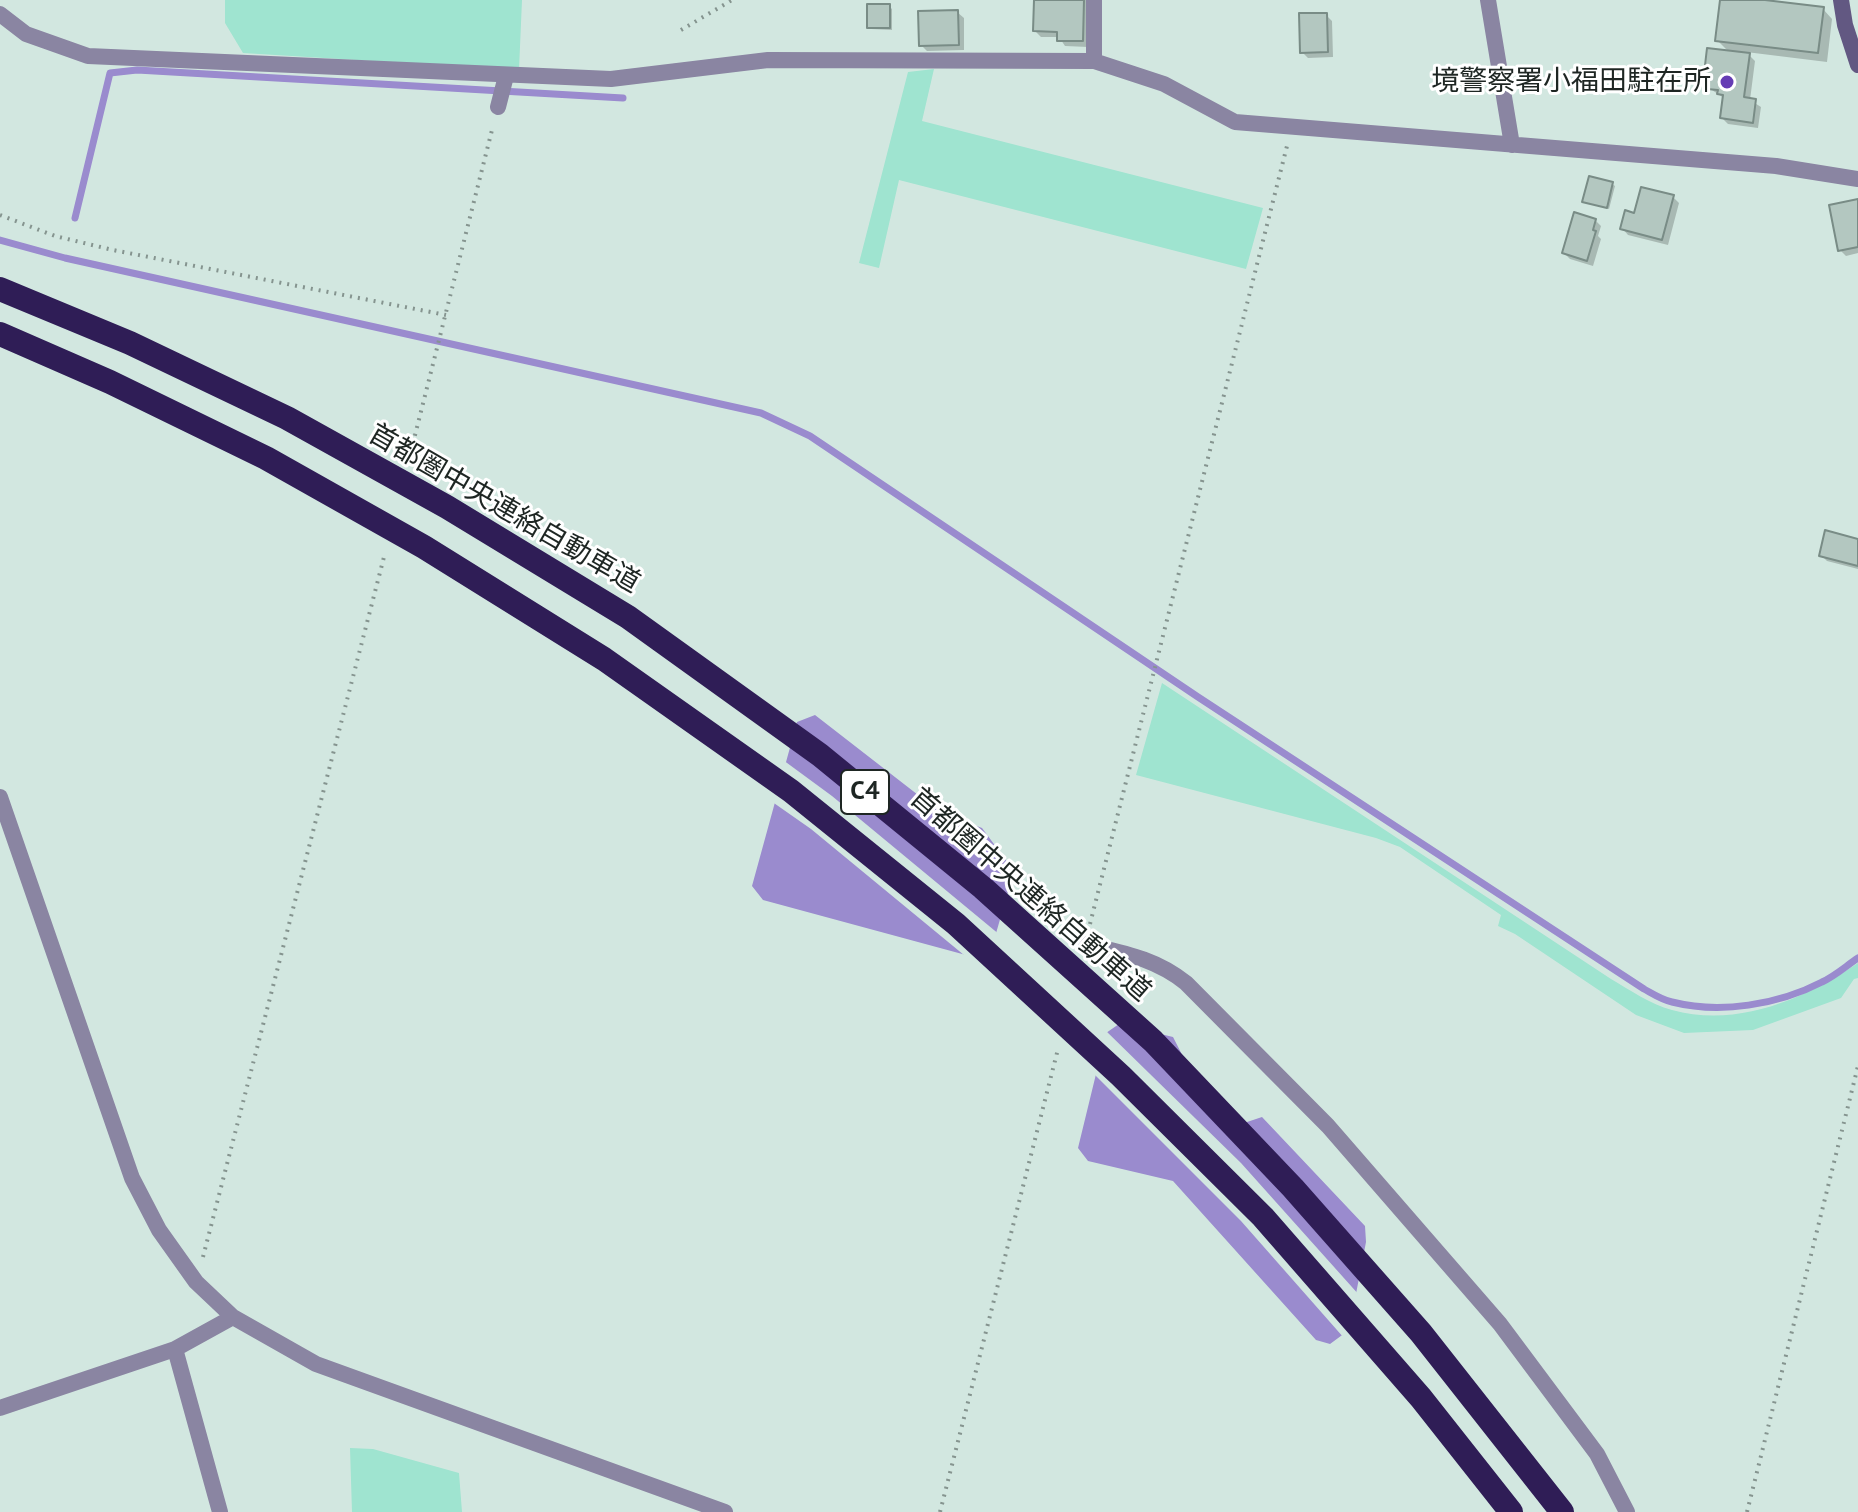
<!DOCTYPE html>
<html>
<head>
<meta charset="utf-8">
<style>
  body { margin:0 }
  canvas { display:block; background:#d2e7e0 }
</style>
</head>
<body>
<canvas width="1858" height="1512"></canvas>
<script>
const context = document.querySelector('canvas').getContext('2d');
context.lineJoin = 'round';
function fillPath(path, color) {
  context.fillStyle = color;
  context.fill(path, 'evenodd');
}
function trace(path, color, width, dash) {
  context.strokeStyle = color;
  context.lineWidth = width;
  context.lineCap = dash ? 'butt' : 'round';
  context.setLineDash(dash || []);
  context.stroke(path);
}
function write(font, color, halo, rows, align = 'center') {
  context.font = font + ' "PT Sans","Noto Sans JP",sans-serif';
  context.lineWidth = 6;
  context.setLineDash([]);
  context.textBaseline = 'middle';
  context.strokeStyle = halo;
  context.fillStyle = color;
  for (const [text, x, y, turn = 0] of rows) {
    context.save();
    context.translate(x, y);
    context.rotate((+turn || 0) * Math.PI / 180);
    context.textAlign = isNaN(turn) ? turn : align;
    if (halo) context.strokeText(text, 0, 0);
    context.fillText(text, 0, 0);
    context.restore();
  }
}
const green = new Path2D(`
  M 225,0 L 522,0 L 519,70 L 243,53 L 225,23 Z
  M 934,69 L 922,121 L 1263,208 L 1246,269 L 899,180 L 879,268 L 859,263 L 908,72 Z
  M 1162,683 L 1611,979 C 1630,990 1650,1004 1672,1010 C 1738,1028 1804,999 1858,963 L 1858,978 L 1854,979 L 1841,998 L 1753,1030 L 1684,1033 L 1636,1015 L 1515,934 L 1498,926 L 1501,915 L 1400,847 L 1376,838 L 1136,775 Z
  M 350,1448 L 373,1449 L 459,1473 L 462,1512 L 352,1512 Z`);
const water = new Path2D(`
  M 815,715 L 940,812 L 982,828 L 1014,871 L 988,961 L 763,900 L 752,886 L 797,722 Z
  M 1119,1024 L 1173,1037 L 1199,1088 L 1244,1123 L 1262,1117 L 1365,1226 L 1366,1242 L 1349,1330 L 1330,1344 L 1316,1340 L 1173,1181 L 1088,1161 L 1078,1148 L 1106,1033 Z`);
const pier = new Path2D(`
  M 783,760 L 832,796 L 1000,935 L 992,963 L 988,965 L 970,960 L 811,829 L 771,801 Z
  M 1104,1029 L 1241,1163 L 1360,1296 L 1352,1332 L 1344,1338 L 1241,1221 L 1092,1072 Z`);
const shadow = new Path2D(`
  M 1036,0 L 1089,0 L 1088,47 L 1065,46 L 1059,37 L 1041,37 L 1035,31 Z
  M 1722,0 L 1749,0 L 1823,9 L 1832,19 L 1827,62 L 1746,52 L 1755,61 L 1750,100 L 1761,107 L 1758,128 L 1728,124 L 1722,118 L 1724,98 L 1709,88 L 1710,78 L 1706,74 L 1730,53 L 1717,40 Z
  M 889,6 L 892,9 L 892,30 L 871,29 L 869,27 Z
  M 957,12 L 964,18 L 964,50 L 927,51 L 921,45 Z
  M 1326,15 L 1332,21 L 1333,57 L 1308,58 L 1302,52 Z
  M 1612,184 L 1615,186 L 1609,209 L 1585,201 Z
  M 1673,197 L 1679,203 L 1668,245 L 1628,235 L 1622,228 L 1636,215 Z
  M 1858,201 L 1858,253 L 1846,256 L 1840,250 Z
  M 1595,220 L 1601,226 L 1598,236 L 1601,239 L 1593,266 L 1570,259 L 1564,253 Z
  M 1858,541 L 1858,569 L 1827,561 L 1821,555 Z`);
const stream = new Path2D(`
  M 75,218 L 110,73 L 137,70 L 623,98
  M 0,240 L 65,258 L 761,413 L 810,436 L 1198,697 L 1644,989 C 1653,994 1662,1000 1672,1002 C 1720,1014 1778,1005 1822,982 C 1835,976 1846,966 1858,958`);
const building = new Path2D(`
  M 1034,0 L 1084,0 L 1083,41 L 1057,41 L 1057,32 L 1033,31 Z
  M 1720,0 L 1765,0 L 1824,7 L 1818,53 L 1715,41 Z
  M 867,4 L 890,4 L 890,28 L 867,28 Z
  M 958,10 L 959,45 L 919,46 L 918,11 Z
  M 1299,13 L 1327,13 L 1328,52 L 1300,53 Z
  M 1707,48 L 1750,53 L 1744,97 L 1756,99 L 1753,123 L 1720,118 L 1723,95 L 1717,94 L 1718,90 L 1707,89 L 1709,75 L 1704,74 Z
  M 1589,176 L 1613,182 L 1607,208 L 1582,202 Z
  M 1641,187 L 1674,195 L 1662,240 L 1620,229 L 1625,210 L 1634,213 Z
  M 1858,199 L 1858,247 L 1838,251 L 1829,205 Z
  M 1574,212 L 1596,219 L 1593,230 L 1596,231 L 1587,261 L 1562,253 Z
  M 1825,530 L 1858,539 L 1858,566 L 1819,556 Z`);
const path = new Path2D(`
  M 681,30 L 732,0
  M 0,215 L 55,236 L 113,250 L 446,315
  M 409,459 L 493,126
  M 1090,924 L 1287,146
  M 203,1257 L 385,553
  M 940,1512 L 1058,1049
  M 1747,1512 L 1858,1066`);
const street = new Path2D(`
  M 1488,0 L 1512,145
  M 0,14 L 26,34 L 88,56 L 611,79 L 768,60 L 1094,61 L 1164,84 L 1235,122 L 1776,166 L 1858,179
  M 1094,61 L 1094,0
  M 498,107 L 506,76
  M 0,797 L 132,1178 L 159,1230 L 196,1282 L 233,1317
  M 1085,944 C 1123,953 1155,958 1186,983 L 1328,1126 L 1500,1324 L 1597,1454 L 1627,1512
  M 175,1349 L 220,1512
  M 0,1408 L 175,1349 L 233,1317 L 316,1364 L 725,1512`);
const secondary = new Path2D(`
  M 1841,0 L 1845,25 L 1858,65`);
const highwayBridge = new Path2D(`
  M 0,289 L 130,343 L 287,418 L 447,507 L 628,617 L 820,755 L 983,888 L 1153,1041 L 1293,1188 L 1421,1333 L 1562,1512
  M 0,334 L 110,382 L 266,458 L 424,547 L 604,659 L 791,791 L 956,924 L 1121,1076 L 1263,1217 L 1421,1398 L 1511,1512`);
const markers = [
  [1727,82,8,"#653cb4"]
];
const shields = [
  [865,792,48]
];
const shieldNames = [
  ["C4",865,792]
];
const poiNames = [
  ["境警察署小福田駐在所",1711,82]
];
const streetNames = [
  ["首都圏中央連絡自動車道",504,509,30],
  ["首都圏中央連絡自動車道",1030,895,41]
];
fillPath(green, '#9fe4d0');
fillPath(water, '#9a8bce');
fillPath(pier, '#d2e7e0');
fillPath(shadow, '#0003');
trace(stream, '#9a8bce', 7);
fillPath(building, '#b3c7c0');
trace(building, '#798c86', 2);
trace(path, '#85948f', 4, [2, 6]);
trace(street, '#8a85a2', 16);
trace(secondary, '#625882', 16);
trace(highwayBridge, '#2f1d56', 24);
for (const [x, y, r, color] of markers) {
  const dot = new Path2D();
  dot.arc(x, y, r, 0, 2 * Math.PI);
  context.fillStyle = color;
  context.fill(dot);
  trace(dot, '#fff', 3);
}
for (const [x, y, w] of shields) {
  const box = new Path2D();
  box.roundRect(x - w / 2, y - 22, w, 44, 6);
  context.fillStyle = '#fff';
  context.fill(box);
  trace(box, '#1e2623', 2);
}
write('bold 26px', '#1e2623', null, shieldNames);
write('28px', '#1e2623', '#fff', poiNames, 'right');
write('28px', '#1e2623', '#fff', streetNames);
</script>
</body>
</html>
